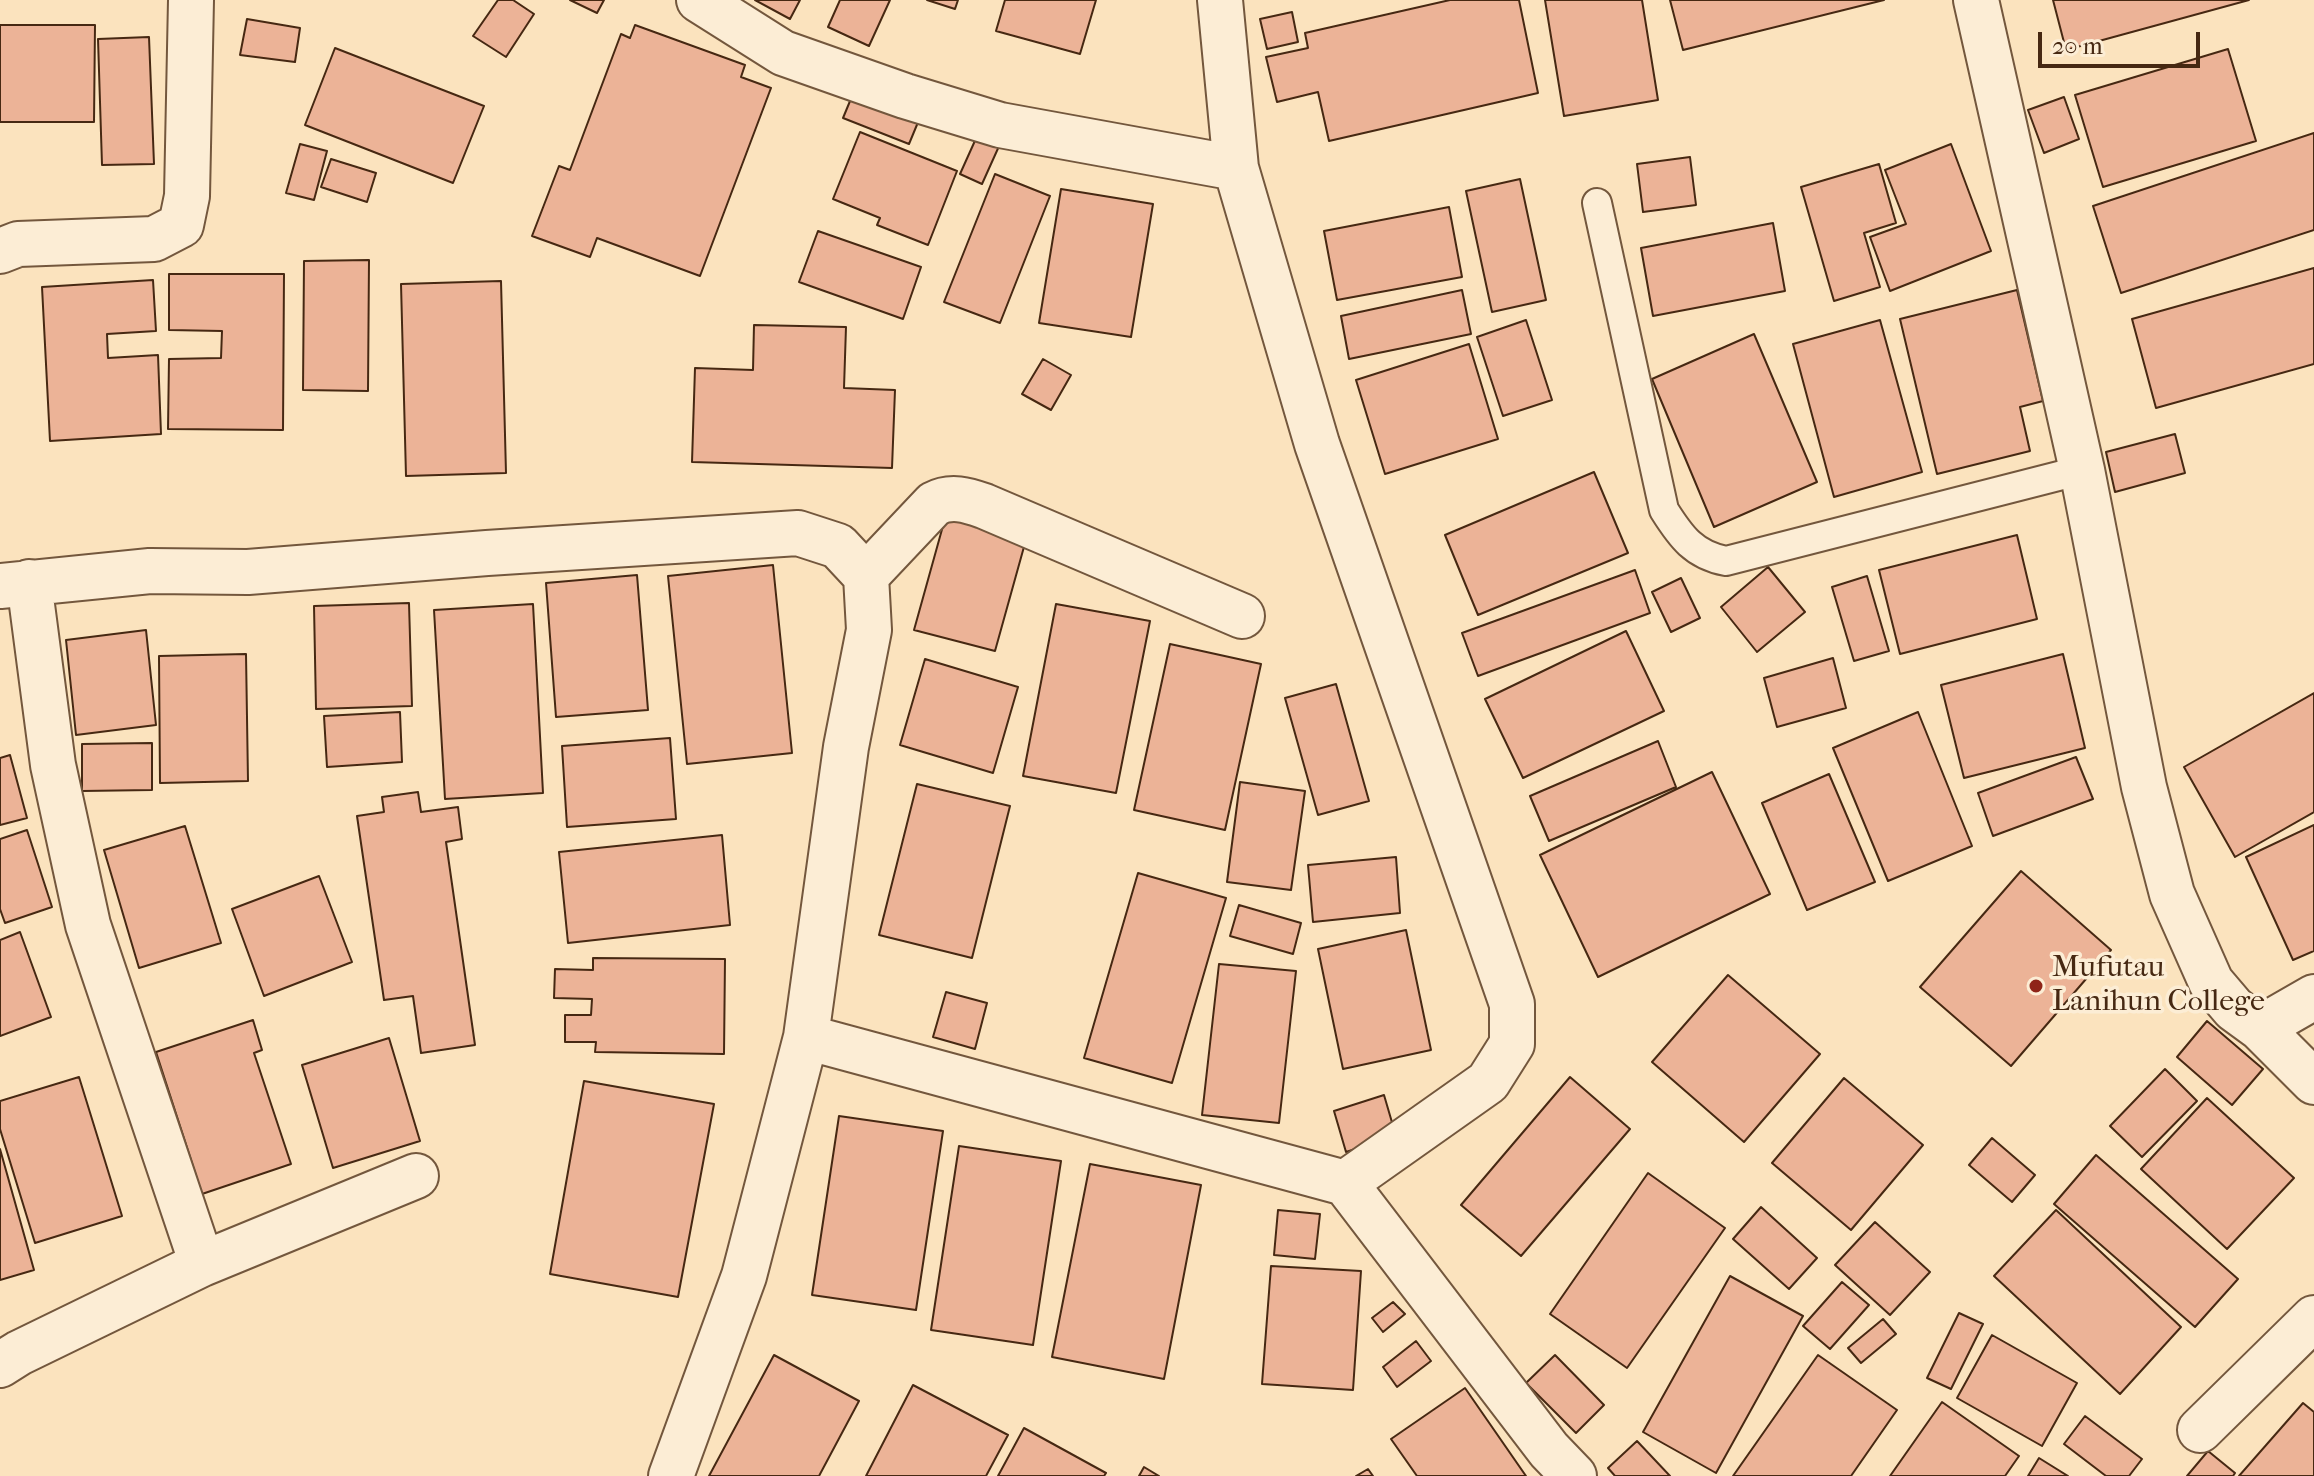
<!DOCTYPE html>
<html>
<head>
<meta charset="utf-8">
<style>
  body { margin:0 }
  #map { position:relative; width:2314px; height:1476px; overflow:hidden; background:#fbe3be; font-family:"IM FELL French Canon",serif }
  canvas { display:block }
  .scale { position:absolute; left:2038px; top:32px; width:162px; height:36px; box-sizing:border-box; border:4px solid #462812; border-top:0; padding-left:10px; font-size:24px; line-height:28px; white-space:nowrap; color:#462812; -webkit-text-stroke:6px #fcedd5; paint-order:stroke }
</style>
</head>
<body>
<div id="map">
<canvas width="2314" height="1476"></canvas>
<div class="scale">20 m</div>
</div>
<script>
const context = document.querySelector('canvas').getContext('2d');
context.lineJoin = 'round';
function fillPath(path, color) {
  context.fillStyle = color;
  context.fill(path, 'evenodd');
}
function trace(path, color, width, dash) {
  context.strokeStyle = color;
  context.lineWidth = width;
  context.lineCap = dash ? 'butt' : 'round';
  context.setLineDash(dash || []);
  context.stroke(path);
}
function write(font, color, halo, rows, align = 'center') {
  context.font = font + ' "IM FELL French Canon",serif';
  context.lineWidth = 7;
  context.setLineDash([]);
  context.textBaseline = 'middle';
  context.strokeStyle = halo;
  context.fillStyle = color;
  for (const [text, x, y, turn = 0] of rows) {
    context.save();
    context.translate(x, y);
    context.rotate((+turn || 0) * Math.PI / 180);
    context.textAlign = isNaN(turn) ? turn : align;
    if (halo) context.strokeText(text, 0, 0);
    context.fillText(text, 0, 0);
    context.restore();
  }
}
const building = new Path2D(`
  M 498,0 L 513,0 L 534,14 L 506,57 L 473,36 Z
  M 570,0 L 604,0 L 597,13 Z
  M 755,0 L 800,0 L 790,19 Z
  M 840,0 L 890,0 L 869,46 L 828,27 Z
  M 927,0 L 958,0 L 955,9 Z
  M 1005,0 L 1096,0 L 1080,54 L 996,31 Z
  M 1450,0 L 1519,0 L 1538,93 L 1329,141 L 1318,92 L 1277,102 L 1266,57 L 1308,48 L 1305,33 Z
  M 1545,0 L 1642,0 L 1658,100 L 1564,116 Z
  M 1670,0 L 1884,0 L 1683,50 Z
  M 2053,0 L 2249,0 L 2066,50 Z
  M 1292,12 L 1298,42 L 1267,49 L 1260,19 Z
  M 247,19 L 300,28 L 295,62 L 240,55 Z
  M 0,25 L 95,25 L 94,122 L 0,122 Z
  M 635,25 L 745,65 L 741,77 L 771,88 L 700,276 L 597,238 L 590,257 L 532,236 L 559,166 L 570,170 L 621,34 L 630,38 Z
  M 149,37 L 154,164 L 102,165 L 98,39 Z
  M 335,48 L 484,106 L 453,183 L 305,125 Z
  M 2228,49 L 2256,141 L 2103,187 L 2075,95 Z
  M 855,89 L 921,115 L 909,144 L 843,118 Z
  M 2064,97 L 2079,139 L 2044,153 L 2028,110 Z
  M 860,132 L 957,171 L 928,245 L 877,225 L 880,218 L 833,199 Z
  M 2314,133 L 2314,230 L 2121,293 L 2093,206 Z
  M 978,134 L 1000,144 L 982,184 L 960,174 Z
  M 300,144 L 327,151 L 314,200 L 286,193 Z
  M 1951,144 L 1991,251 L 1890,291 L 1870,237 L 1906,224 L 1885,170 Z
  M 1690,157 L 1696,205 L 1643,212 L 1637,164 Z
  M 331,159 L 376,173 L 367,202 L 321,187 Z
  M 1879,164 L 1896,223 L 1864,233 L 1880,287 L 1834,301 L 1801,187 Z
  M 995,174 L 1050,196 L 1000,323 L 944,302 Z
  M 1520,179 L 1546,300 L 1492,312 L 1466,191 Z
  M 1061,189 L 1153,204 L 1131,337 L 1039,323 Z
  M 1449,207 L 1462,277 L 1337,300 L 1324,231 Z
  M 1773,223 L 1785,291 L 1653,316 L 1641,248 Z
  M 818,231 L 921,267 L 903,319 L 799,282 Z
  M 369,260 L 368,391 L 303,390 L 304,261 Z
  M 2314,268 L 2314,364 L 2156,408 L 2132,319 Z
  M 169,274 L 284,274 L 283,430 L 168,429 L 169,359 L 221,358 L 222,331 L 169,330 Z
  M 153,280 L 156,331 L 107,334 L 108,358 L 158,355 L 161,434 L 50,441 L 42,287 Z
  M 501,281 L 506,473 L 406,476 L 401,284 Z
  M 1462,290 L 1471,334 L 1349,359 L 1341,316 Z
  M 2017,290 L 2043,401 L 2020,407 L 2030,451 L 1937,474 L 1900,319 Z
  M 1526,320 L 1552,400 L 1503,416 L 1477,337 Z
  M 1880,320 L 1922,472 L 1834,497 L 1793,344 Z
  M 754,325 L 846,327 L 844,388 L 895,390 L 892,468 L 692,462 L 695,368 L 753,370 Z
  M 1754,334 L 1817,482 L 1714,527 L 1652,379 Z
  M 1469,344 L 1498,439 L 1385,474 L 1356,380 Z
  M 1043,359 L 1071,375 L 1051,410 L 1022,394 Z
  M 2175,434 L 2185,473 L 2115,492 L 2106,452 Z
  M 1594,472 L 1628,553 L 1478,615 L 1445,535 Z
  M 946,515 L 1027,536 L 995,651 L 914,630 Z
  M 2017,535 L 2037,619 L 1900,654 L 1879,570 Z
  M 773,565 L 792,753 L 687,764 L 668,576 Z
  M 1768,567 L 1805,612 L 1757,652 L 1721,607 Z
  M 1635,570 L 1650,613 L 1478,676 L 1462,633 Z
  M 637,575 L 648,710 L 556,717 L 546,583 Z
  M 1867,576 L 1889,651 L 1854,661 L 1832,587 Z
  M 1681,578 L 1700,618 L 1671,632 L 1652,592 Z
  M 409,603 L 412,706 L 316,709 L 314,606 Z
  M 533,604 L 543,793 L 445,799 L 434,610 Z
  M 1056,604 L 1150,621 L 1116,793 L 1023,776 Z
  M 146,630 L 156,725 L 76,735 L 66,640 Z
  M 1626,631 L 1664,711 L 1523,778 L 1485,699 Z
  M 1170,644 L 1261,664 L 1225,830 L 1134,810 Z
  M 246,654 L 248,781 L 160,783 L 159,656 Z
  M 2063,654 L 2085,748 L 1964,778 L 1941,685 Z
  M 1833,658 L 1846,708 L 1777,727 L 1764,678 Z
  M 925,659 L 1018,687 L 993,773 L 900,745 Z
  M 1336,684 L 1369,801 L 1318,815 L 1285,698 Z
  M 2314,693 L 2314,812 L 2235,857 L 2184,767 Z
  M 400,712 L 402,762 L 327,767 L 324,716 Z
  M 1918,712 L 1972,846 L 1888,881 L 1833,748 Z
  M 670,738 L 676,819 L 567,827 L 562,746 Z
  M 1658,741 L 1676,787 L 1549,841 L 1530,796 Z
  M 152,743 L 152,790 L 82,791 L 82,744 Z
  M 10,755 L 27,818 L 0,825 L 0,758 Z
  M 2076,757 L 2093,799 L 1993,836 L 1978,793 Z
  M 1712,772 L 1770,894 L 1598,977 L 1540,855 Z
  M 1829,774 L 1875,882 L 1807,910 L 1762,803 Z
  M 1240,782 L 1305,791 L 1291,890 L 1227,882 Z
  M 917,784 L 1010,806 L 972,958 L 879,935 Z
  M 418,792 L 421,812 L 458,807 L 462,839 L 446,842 L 475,1045 L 421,1053 L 413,996 L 384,1000 L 357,816 L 384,812 L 382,797 Z
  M 2314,825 L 2314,951 L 2293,960 L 2246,857 Z
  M 185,826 L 221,943 L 139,968 L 104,850 Z
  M 27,830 L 52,907 L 5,923 L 0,909 L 0,839 Z
  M 722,835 L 730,925 L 568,943 L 559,852 Z
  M 1396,857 L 1400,913 L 1313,922 L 1308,865 Z
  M 2021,871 L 2111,950 L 2011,1066 L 1920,987 Z
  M 1138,873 L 1226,898 L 1172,1083 L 1084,1058 Z
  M 319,876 L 352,962 L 264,996 L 232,909 Z
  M 1239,905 L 1301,923 L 1293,954 L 1230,936 Z
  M 1406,930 L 1431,1050 L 1343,1069 L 1318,949 Z
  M 20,932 L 51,1017 L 0,1036 L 0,940 Z
  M 593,958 L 725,959 L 724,1054 L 595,1052 L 596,1042 L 565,1042 L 565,1015 L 591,1015 L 592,999 L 554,998 L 555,969 L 593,970 Z
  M 1219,964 L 1296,971 L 1279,1123 L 1202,1115 Z
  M 1728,975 L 1820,1054 L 1744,1142 L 1652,1062 Z
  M 946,992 L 987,1003 L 975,1049 L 933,1037 Z
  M 253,1020 L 262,1050 L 254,1053 L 291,1164 L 202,1194 L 156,1052 Z
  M 2207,1021 L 2263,1069 L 2232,1105 L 2177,1057 Z
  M 389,1038 L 420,1141 L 333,1168 L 302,1065 Z
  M 2165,1069 L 2197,1101 L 2142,1157 L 2110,1126 Z
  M 79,1077 L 122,1216 L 35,1243 L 0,1129 L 0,1101 Z
  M 1570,1077 L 1630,1129 L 1521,1256 L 1461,1205 Z
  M 1844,1078 L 1923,1145 L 1851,1230 L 1772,1163 Z
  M 584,1081 L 714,1104 L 678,1297 L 550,1274 Z
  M 1384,1095 L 1396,1136 L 1346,1152 L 1334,1111 Z
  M 2207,1098 L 2294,1178 L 2227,1249 L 2141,1169 Z
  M 839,1116 L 943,1131 L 916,1310 L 812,1295 Z
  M 1992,1138 L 2035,1175 L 2012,1202 L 1969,1165 Z
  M 959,1146 L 1061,1161 L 1033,1345 L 931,1330 Z
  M 0,1149 L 34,1270 L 0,1280 Z
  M 2096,1155 L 2238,1279 L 2195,1327 L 2054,1204 Z
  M 1090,1164 L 1201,1185 L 1164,1379 L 1052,1357 Z
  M 1648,1173 L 1725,1228 L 1627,1368 L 1550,1314 Z
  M 1761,1207 L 1817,1258 L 1789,1289 L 1733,1239 Z
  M 1278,1210 L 1320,1214 L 1315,1259 L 1274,1255 Z
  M 2056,1210 L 2181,1327 L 2120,1394 L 1994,1276 Z
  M 1875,1222 L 1930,1272 L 1890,1315 L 1835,1265 Z
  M 1271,1266 L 1361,1271 L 1353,1390 L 1262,1384 Z
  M 1730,1276 L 1803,1316 L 1716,1473 L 1643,1432 Z
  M 1842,1282 L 1869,1305 L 1830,1349 L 1803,1326 Z
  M 1393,1302 L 1405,1314 L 1383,1332 L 1372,1318 Z
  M 1959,1313 L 1983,1324 L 1951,1389 L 1927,1378 Z
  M 1883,1319 L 1896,1334 L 1861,1363 L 1848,1348 Z
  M 1992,1335 L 2077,1383 L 2042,1446 L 1957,1398 Z
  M 1416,1341 L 1431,1361 L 1397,1387 L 1383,1367 Z
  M 774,1355 L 859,1401 L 819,1476 L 709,1476 Z
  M 1555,1355 L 1604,1405 L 1576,1433 L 1526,1383 Z
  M 1818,1355 L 1897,1410 L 1851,1476 L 1733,1476 Z
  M 913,1385 L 1008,1435 L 986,1476 L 866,1476 Z
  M 1465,1388 L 1526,1476 L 1417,1476 L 1391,1439 Z
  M 1942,1402 L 2019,1456 L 2005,1476 L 1890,1476 Z
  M 2303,1403 L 2314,1412 L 2314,1476 L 2239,1476 Z
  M 2085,1416 L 2142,1459 L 2129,1476 L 2106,1476 L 2064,1444 Z
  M 1024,1428 L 1106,1473 L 1104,1476 L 998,1476 Z
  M 1637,1441 L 1670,1476 L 1615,1476 L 1608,1468 Z
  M 2208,1451 L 2235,1473 L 2233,1476 L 2187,1476 Z
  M 2039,1458 L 2068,1476 L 2028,1476 Z
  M 1144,1467 L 1159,1476 L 1139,1476 Z
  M 1368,1469 L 1373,1476 L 1356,1476 Z`);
const service = new Path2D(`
  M 1597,203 L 1664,510 C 1681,537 1694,555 1726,561 L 2082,470`);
const minor = new Path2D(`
  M 699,0 L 783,53 L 905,96 L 1000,125 L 1236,168
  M 1220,0 L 1236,168 L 1317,444 L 1512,1004 L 1512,1044 L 1488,1082 L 1345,1183
  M 1976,0 L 2082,470 L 2144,787 L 2172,894 L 2211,982 L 2234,1009 L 2260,1028 L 2314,1082
  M 0,251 L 18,244 L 154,239 L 181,225 L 187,196 L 191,0
  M 866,576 L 934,504 C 951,495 967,500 984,506 L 1242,616
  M 29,582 L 53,765 L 88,925 L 202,1264
  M 0,586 L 150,571 L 248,572 L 487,553 L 798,533 L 838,546 L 866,576 L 869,630 L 846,747 L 806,1037 L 744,1276 L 671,1476
  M 2260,1028 L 2314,997
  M 806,1037 L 1345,1183 L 1549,1450 L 1574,1476
  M 0,1365 L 19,1353 L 202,1264 L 416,1176
  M 2200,1430 L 2314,1318`);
const markers = [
  [2036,986,8,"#8f2418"]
];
const poiNames = [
  ["Mufutau",2052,969],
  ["Lanihun College",2052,1003]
];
fillPath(building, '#ecb397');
trace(building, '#462812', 2);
trace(service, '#73573d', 32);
trace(minor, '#73573d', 48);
trace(service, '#fcedd5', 28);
trace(minor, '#fcedd5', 44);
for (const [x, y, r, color] of markers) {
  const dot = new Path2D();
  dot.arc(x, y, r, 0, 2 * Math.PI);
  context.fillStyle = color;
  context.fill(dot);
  trace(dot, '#fcedd5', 3);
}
write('30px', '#462812', '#fcedd5', poiNames, 'left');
</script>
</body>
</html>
